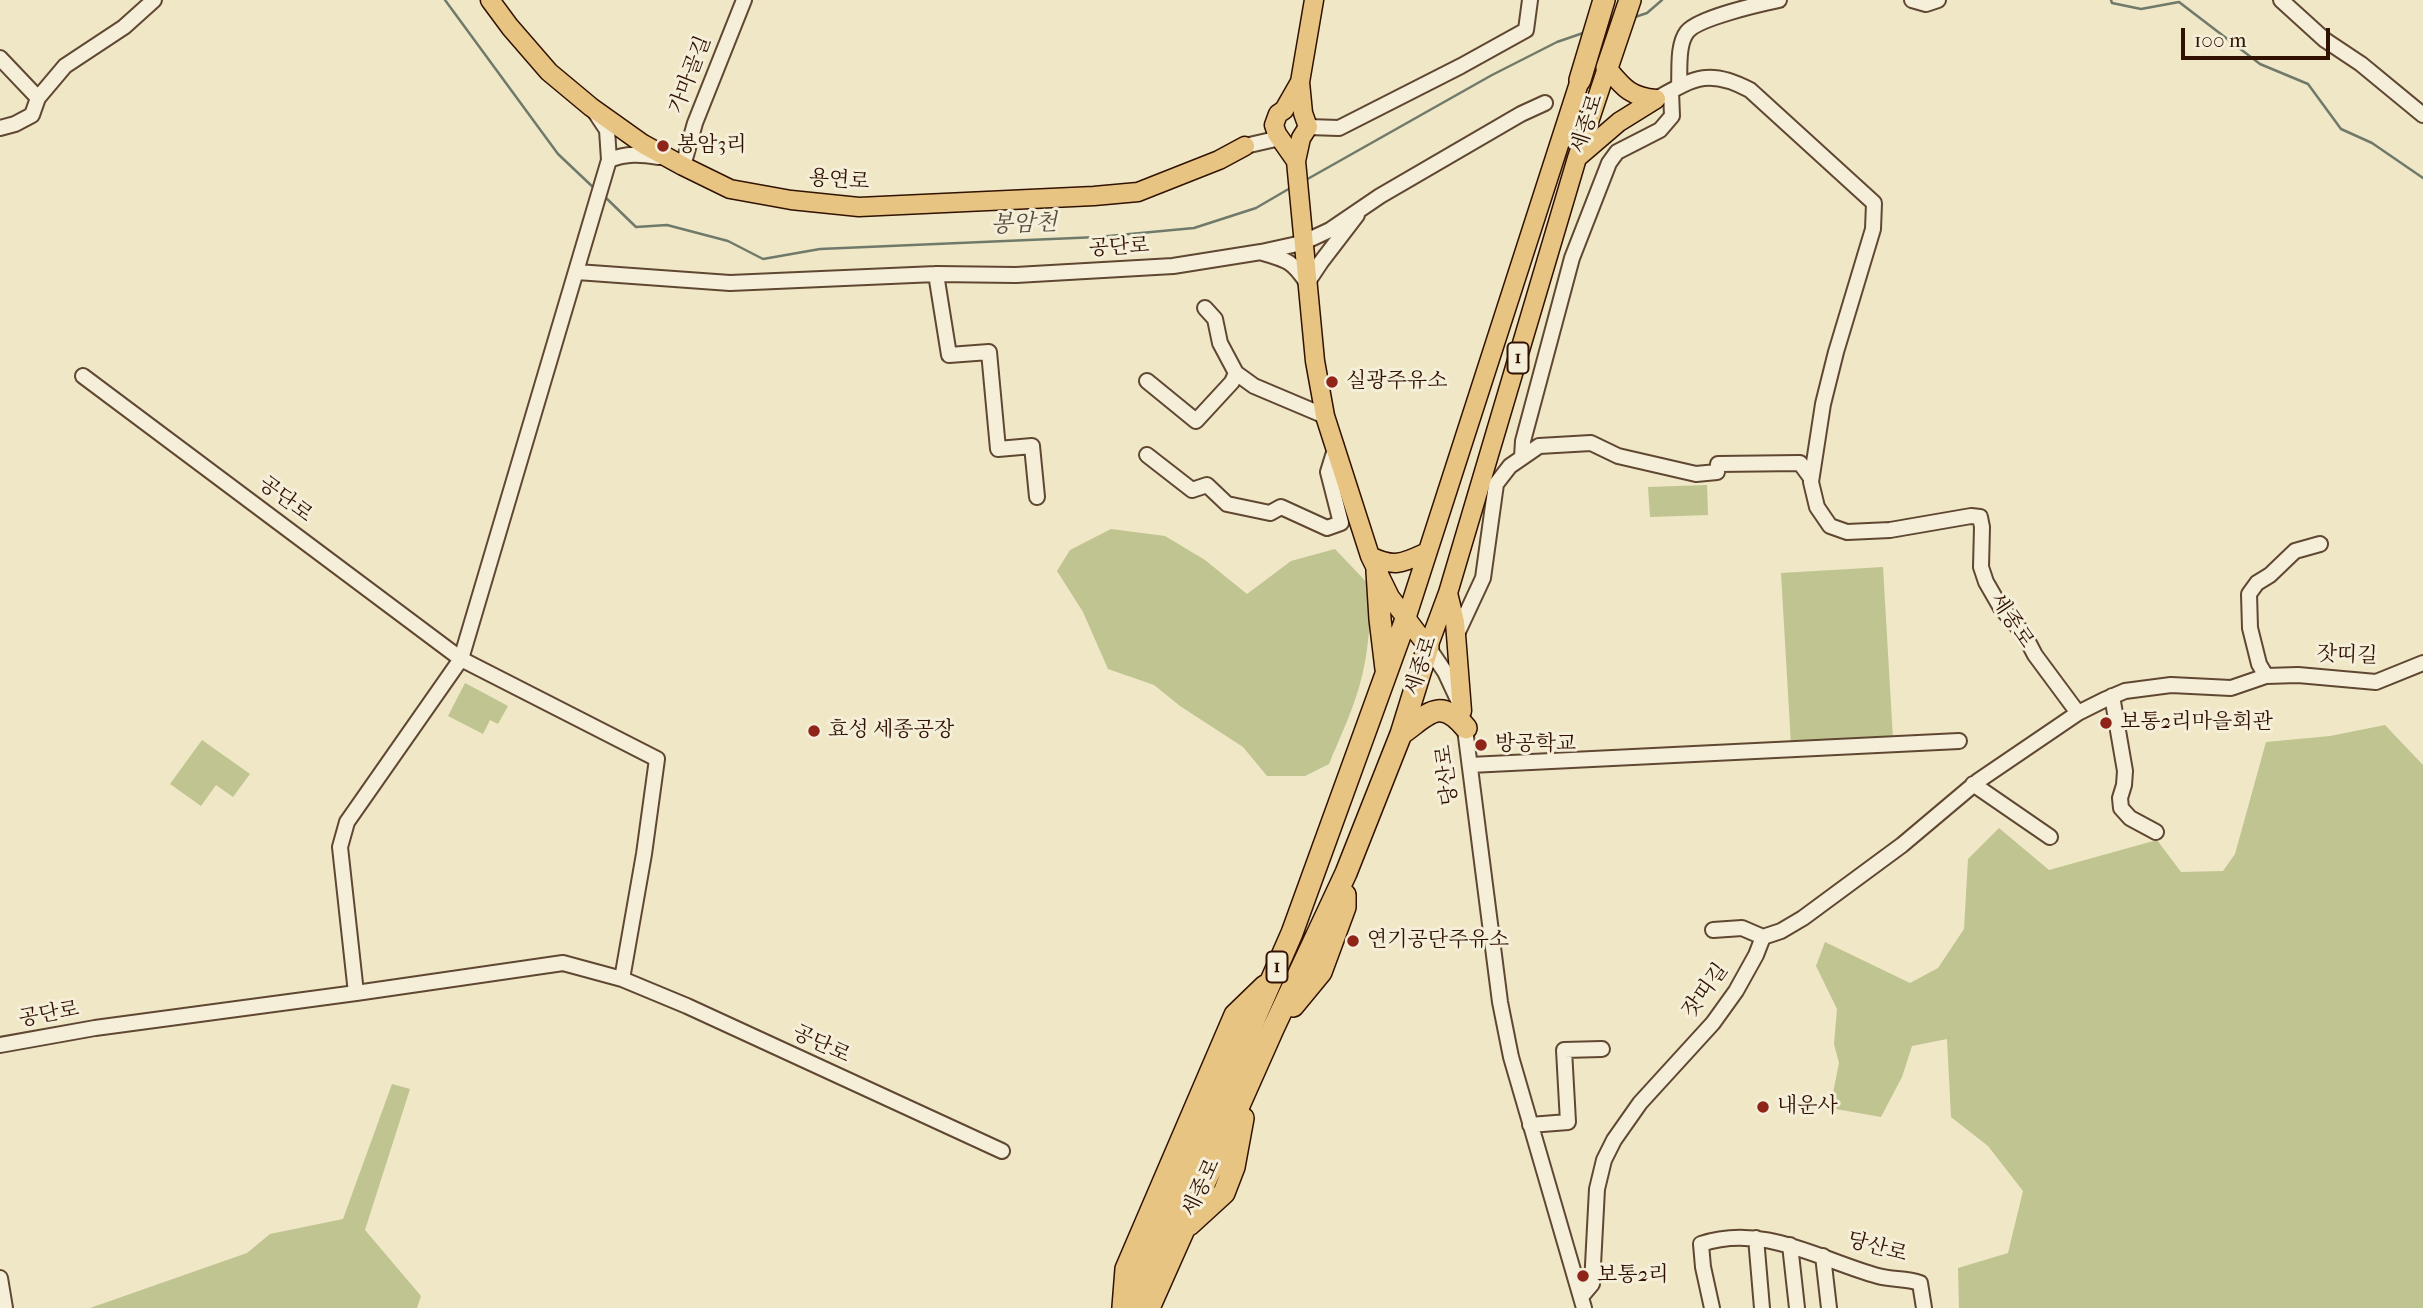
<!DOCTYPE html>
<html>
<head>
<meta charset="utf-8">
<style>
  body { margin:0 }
  #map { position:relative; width:2423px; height:1308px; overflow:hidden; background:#efe7c6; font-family:"IM FELL French Canon",serif }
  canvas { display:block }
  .scale { position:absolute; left:2181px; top:28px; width:149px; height:32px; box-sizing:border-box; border:4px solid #311201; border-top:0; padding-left:9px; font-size:21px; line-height:24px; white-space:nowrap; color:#311201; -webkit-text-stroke:5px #f5efda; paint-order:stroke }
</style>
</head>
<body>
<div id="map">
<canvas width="2423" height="1308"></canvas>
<div class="scale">100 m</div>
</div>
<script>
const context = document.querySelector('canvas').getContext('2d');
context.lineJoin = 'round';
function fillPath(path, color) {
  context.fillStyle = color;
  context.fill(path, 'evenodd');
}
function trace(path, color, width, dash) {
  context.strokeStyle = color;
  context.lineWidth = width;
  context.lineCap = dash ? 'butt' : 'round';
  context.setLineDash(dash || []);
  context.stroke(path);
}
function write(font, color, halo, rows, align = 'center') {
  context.font = font + ' "IM FELL French Canon","Noto Serif KR",serif';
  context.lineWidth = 6;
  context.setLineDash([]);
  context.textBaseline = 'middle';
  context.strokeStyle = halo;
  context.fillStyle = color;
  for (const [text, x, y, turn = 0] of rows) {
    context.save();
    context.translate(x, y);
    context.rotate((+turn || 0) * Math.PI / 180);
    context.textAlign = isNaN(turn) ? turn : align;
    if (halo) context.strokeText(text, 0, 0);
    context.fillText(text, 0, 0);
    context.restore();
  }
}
const green = new Path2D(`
  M 1707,485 L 1708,515 L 1650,517 L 1648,487 Z
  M 1111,529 L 1165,536 L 1205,560 L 1247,594 L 1291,561 L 1335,549 L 1372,588 C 1370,618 1369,648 1362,676 C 1355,706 1341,735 1329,764 L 1305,776 L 1267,776 L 1243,747 L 1180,706 L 1154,685 L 1108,669 L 1083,612 L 1057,571 L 1070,550 Z
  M 1883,567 L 1893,739 L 1791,745 L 1781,573 Z
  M 465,683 L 508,706 L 498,724 L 490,720 L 483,734 L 448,716 Z
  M 2385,725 L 2423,765 L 2423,1308 L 1959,1308 L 1958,1268 L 2008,1253 L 2023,1191 L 1988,1146 L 1951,1117 L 1947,1039 L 1912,1046 L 1902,1077 L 1881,1117 L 1830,1108 L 1839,1063 L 1834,1044 L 1837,1009 L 1816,966 L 1825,942 L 1910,983 L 1938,968 L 1964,929 L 1968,859 L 1999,828 L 2049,870 L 2157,840 L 2181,872 L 2223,871 L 2235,854 L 2266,742 L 2330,736 Z
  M 202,740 L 250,774 L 233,797 L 216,785 L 201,806 L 170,784 Z
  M 392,1084 L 410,1089 L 365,1230 L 421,1296 L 417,1308 L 90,1308 L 247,1253 L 270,1234 L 343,1219 Z`);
const stream = new Path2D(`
  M 445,0 L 558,154 L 595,189
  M 2111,0 L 2112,3 L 2141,9 L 2179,2 L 2260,64 L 2308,84 L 2341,129 L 2372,143 L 2423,178
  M 1635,17 L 1647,13 L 1662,0
  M 1304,181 L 1492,75 L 1557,42 L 1586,32
  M 603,195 L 636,227 L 667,225 L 728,241 L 763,259 L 820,249 L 1098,237 L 1194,228 L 1256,208 L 1292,187`);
const minor = new Path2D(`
  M 1912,0 L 1926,4 L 1938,0
  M 2281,0 L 2325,40 L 2361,64 L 2423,115
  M 0,58 L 38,98 L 65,66 L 124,27 L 154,0
  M 1679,86 C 1680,71 1677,45 1687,32 C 1698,18 1760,4 1779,0
  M 1656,99 C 1694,78 1709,68 1750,90 L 1874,203 L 1873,229 L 1836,352 L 1823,404 L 1811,482 L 1817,507 L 1830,526 L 1847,532 L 1890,530 L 1971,516 L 1980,517 L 1982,527 L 1981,567 L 1986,582 L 2001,608 L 2024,634 L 2035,655 L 2078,713
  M 1308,127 L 1339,128 L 1461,66 L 1526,30 L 1530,0
  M 0,128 L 15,124 L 32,115 L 38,98
  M 1245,146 L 1280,138
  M 609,160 C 627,153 640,154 659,157
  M 683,166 L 695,123 L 744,0
  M 1263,253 C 1288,260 1293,262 1307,283 L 1321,262 L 1357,215
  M 577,272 L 730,283 L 936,274 L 1016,275 L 1173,266 L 1261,252 L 1302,243 L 1330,230 L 1380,196 L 1521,114 L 1545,103
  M 936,274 L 949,355 L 989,352 L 998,449 L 1032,446 L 1037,497
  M 1205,308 L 1215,319 L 1220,343 L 1236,373
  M 83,376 L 461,659 L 657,759 L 644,854 L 622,979 L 563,963 L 356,993
  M 1147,381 L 1196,421 L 1232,382 L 1236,373 L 1254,386 L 1325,416
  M 1147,455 L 1192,490 L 1207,485 L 1227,504 L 1270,513 L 1281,507 L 1327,528 L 1341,523 L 1328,472 L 1336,446
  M 1522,457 L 1523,441 L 1572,258 L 1609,163 L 1617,152 L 1660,130 L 1672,116 L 1671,91
  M 1456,636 L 1483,578 L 1496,484 L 1510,466 L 1539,446 L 1591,443 L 1618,456 L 1696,474 L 1717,472 L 1718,464 L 1800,463 L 1811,478
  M 1428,647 L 1445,672 L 1459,702
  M 2266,676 L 2259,664 L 2250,628 L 2249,594 L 2257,583 L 2270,575 L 2295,551 L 2320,544
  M 2112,696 L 2125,771 L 2124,785 L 2120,798 L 2121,808 L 2130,818 L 2156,832
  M 1464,721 L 1500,1002 L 1511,1057 L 1584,1308
  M 1470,765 L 1959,741
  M 1973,784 L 2050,837
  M 1713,930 L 1742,928 L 1763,937
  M 622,979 L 687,1006 L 1002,1151
  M 0,1045 L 95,1028 L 356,993 L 340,847 L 347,822 L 461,659 L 609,160 L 607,130 L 595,112
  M 1530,1125 L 1568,1122 L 1564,1050 L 1602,1049
  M 1756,1238 L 1762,1308
  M 1790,1245 L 1797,1308
  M 1823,1256 L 1829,1308
  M 0,1278 L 5,1308
  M 1581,1297 L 1592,1284 L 1597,1189 L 1604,1160 L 1614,1140 L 1640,1103 L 1713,1023 L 1736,991 L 1756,955 L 1763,937 L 1781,931 L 1803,918 L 1902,845 L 1978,781 L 2078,713 L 2104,700 L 2125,691 L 2171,685 L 2231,688 L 2266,676 L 2298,675 L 2376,682 L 2423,663
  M 1712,1308 L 1703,1267 L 1701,1244 C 1763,1223 1820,1260 1878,1276 C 1892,1280 1906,1278 1920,1283 L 1924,1308`);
const major = new Path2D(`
  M 490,0 L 510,27 L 549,72 L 591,107 L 643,144 L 683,166 L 730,189 L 791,200 L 859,207 L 1094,196 L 1138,192 L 1219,160 L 1245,146
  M 1314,0 L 1300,82 L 1303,113 L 1308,127 L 1301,138 L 1296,161 L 1315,361 L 1325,416 L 1370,556 L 1390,597 L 1428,647
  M 1577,158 L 1619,122 L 1656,99 C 1630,97 1623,87 1607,68
  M 1296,161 L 1277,134 L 1274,125 L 1278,114 L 1284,110 L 1300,82
  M 1370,556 C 1395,568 1403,563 1427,552
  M 1448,593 L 1455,622 L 1462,711
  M 1406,619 L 1580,80
  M 1428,647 L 1448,593 L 1577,158 L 1607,68`);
const highway = new Path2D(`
  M 1607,68 L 1630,0
  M 1580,80 L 1604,0
  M 1377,571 L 1380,619 L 1386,669
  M 1401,734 C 1428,715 1439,696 1466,728
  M 1293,1006 L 1321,972 L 1345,907 L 1345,895
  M 1189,1225 L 1224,1193 L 1234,1167 L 1243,1118
  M 1123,1307 L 1126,1269 L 1235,1015 L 1265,986
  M 1128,1308 L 1292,933 L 1406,619
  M 1149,1308 L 1273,1029 L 1346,873 L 1401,734 L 1428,647`);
const markers = [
  [663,146,7,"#8f2418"],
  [1332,382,7,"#8f2418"],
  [2106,723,7,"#8f2418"],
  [814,731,7,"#8f2418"],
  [1481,745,7,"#8f2418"],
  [1353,941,7,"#8f2418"],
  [1763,1107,7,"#8f2418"],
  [1583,1276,7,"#8f2418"]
];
const shields = [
  [1518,358,21],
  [1277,967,21]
];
const shieldNames = [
  ["1",1518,358],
  ["1",1277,967]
];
const streetNames = [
  ["가마골길",691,75,-69],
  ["세종로",1588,124,-72],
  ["용연로",839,181,4],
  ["공단로",1119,248,-3],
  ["공단로",285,500,37],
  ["세종로",2011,621,56],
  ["잣띠길",2347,656,2],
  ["세종로",1422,666,-72],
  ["당산로",1448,775,-97],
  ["잣띠길",1706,991,-54],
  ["공단로",49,1015,-10],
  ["공단로",821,1045,25],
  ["세종로",1202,1188,-65],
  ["당산로",1877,1248,15]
];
const poiNames = [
  ["봉암3리",677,146],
  ["실광주유소",1346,382],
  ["보통2리마을회관",2120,723],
  ["효성 세종공장",828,731],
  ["방공학교",1495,745],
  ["연기공단주유소",1367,941],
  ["내운사",1777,1107],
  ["보통2리",1597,1276]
];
const waterNames = [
  ["봉암천",1024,225,-2]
];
fillPath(green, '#bfc491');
trace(stream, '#707a6b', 2.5);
trace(minor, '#604732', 18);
trace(major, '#311201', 21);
trace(highway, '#311201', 24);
trace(minor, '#f5efda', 14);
trace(major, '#e8c483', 18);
trace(highway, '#e8c483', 21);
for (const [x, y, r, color] of markers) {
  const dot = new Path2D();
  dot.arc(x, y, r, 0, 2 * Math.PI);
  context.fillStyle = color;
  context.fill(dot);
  trace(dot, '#f5efda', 2.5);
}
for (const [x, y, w] of shields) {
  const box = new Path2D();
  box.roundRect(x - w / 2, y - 15.5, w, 31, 5);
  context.fillStyle = '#f5efda';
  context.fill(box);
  trace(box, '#311201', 2);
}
write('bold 19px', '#311201', null, shieldNames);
write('21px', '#311201', '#f5efda', streetNames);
write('21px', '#311201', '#f5efda', poiNames, 'left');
write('italic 23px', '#564f3f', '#f5efda', waterNames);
</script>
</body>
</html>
